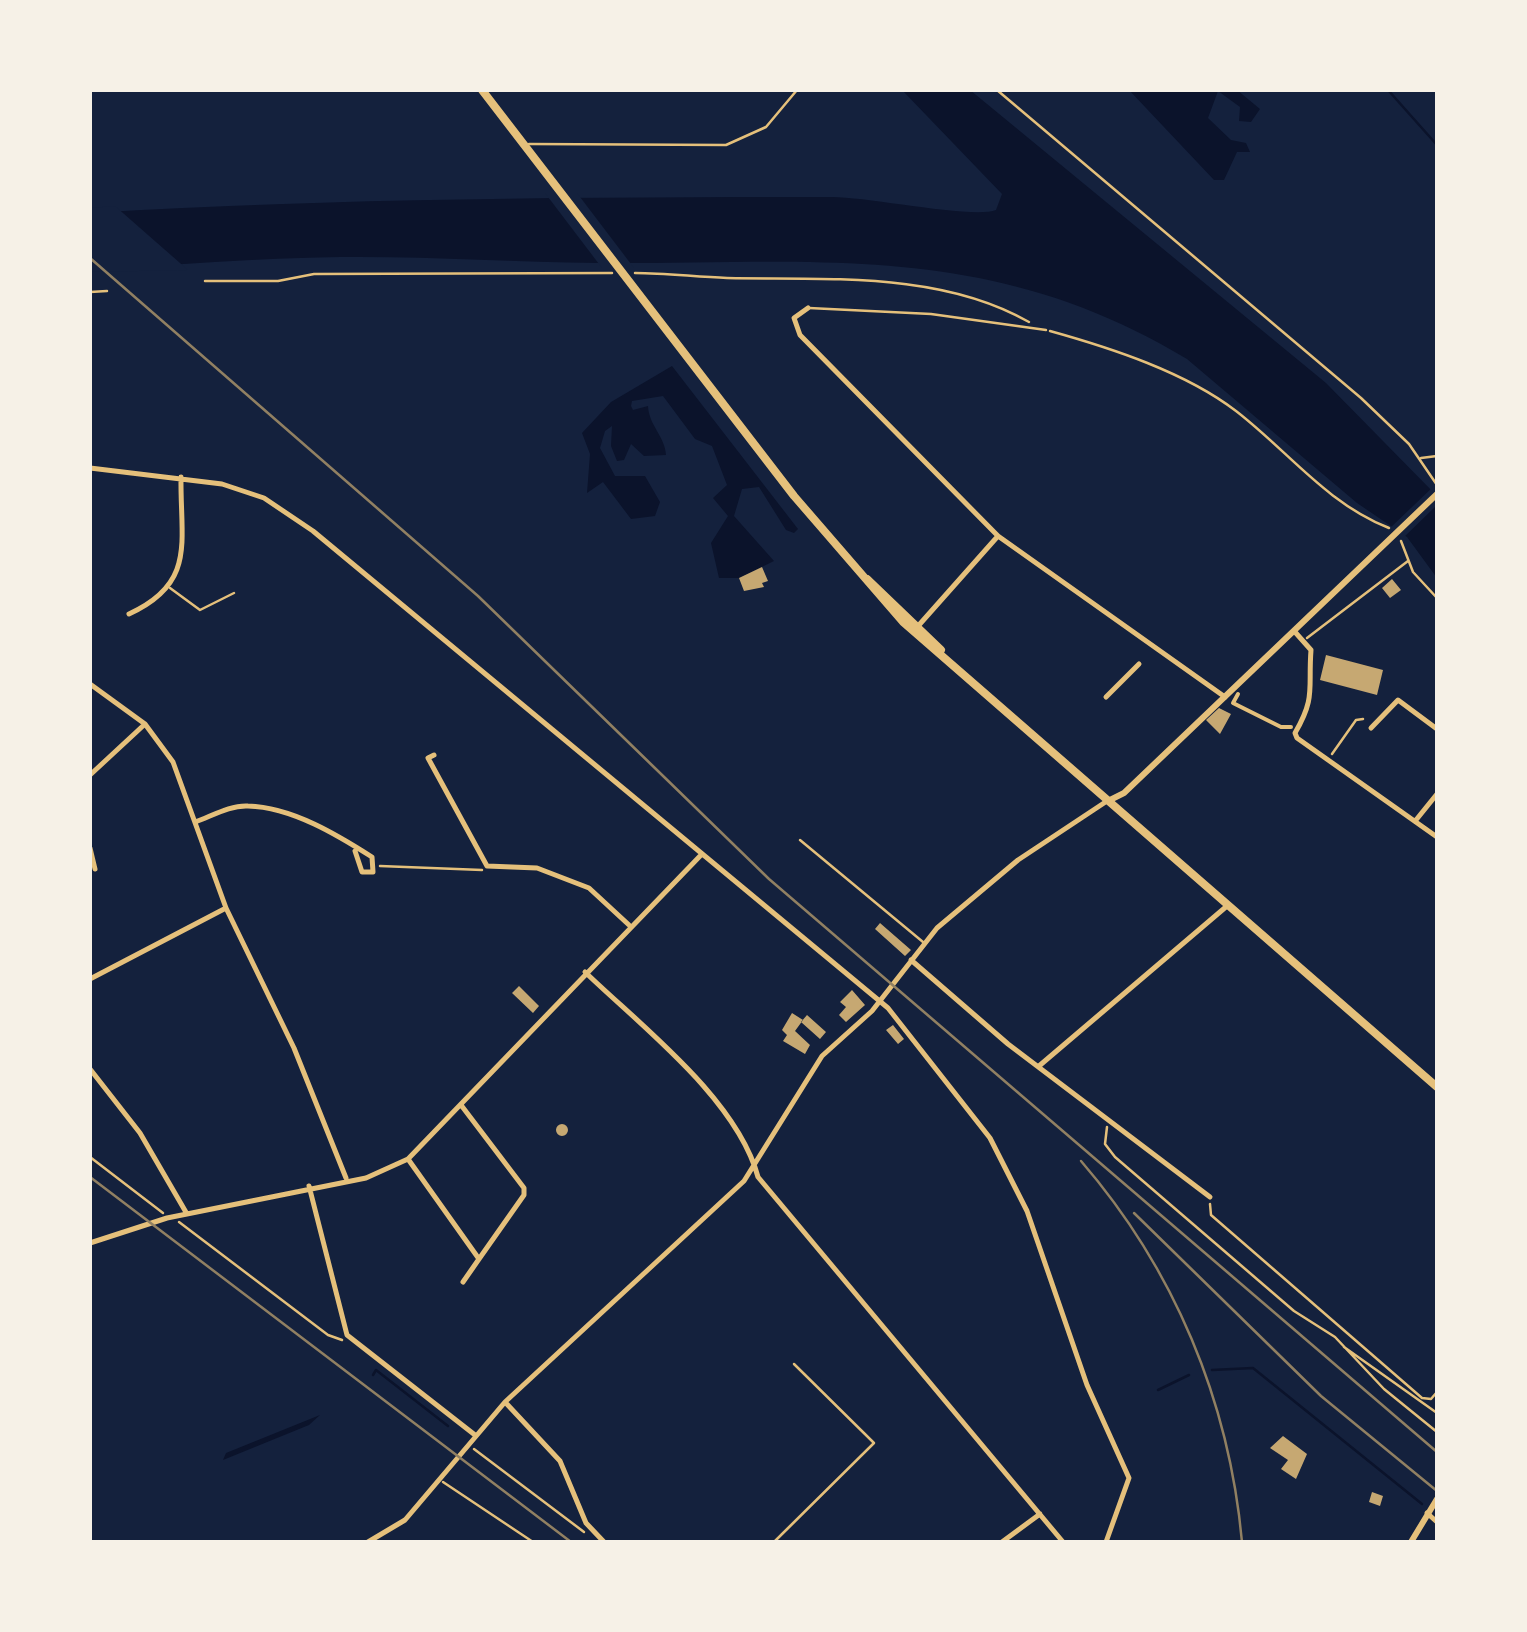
<!DOCTYPE html>
<html>
<head>
<meta charset="utf-8">
<style>
  body { margin:0 }
  #map { position:relative; width:1527px; height:1632px; overflow:hidden; background:#14213d; font-family:Commissioner,sans-serif }
  canvas { display:block }
  .frame { position:absolute; inset:0; border:92px solid #f6f1e7; pointer-events:none }
</style>
</head>
<body>
<div id="map">
<canvas width="1527" height="1632"></canvas>
<div class="frame"></div>
</div>
<script>
const context = document.querySelector('canvas').getContext('2d');
context.lineJoin = 'round';
function fillPath(path, color) {
  context.fillStyle = color;
  context.fill(path, 'evenodd');
}
function trace(path, color, width, dash) {
  context.strokeStyle = color;
  context.lineWidth = width;
  context.lineCap = dash ? 'butt' : 'round';
  context.setLineDash(dash || []);
  context.stroke(path);
}
const water = new Path2D(`
  M 902,90 L 970,90 L 1326,383 L 1437,496 L 1437,578 L 1407,537 L 1357,503 L 1187,359 C 991,240 815,264 598,263 C 512,262 426,256 340,257 C 257,258 173,265 90,270 L 90,213 C 337,198 585,197 832,197 C 869,197 973,219 996,210 L 1002,194 Z
  M 1129,90 L 1237,90 L 1260,109 L 1251,122 L 1239,121 L 1240,107 L 1218,91 L 1208,118 L 1231,140 L 1246,143 L 1250,152 L 1237,152 L 1224,180 L 1214,180 Z
  M 672,366 L 798,529 L 794,533 L 786,530 L 759,487 L 742,489 L 734,516 L 774,561 L 739,578 L 719,578 L 711,543 L 728,516 L 713,498 L 727,485 L 712,446 L 695,439 L 663,396 L 632,401 L 631,406 L 633,410 L 648,406 C 649,426 665,436 666,455 L 644,456 L 631,444 L 624,460 L 617,461 L 611,446 L 612,426 L 605,431 L 600,448 L 615,476 L 645,476 L 660,502 L 655,516 L 631,519 L 603,482 L 587,493 L 590,454 L 582,433 L 611,402 Z
  M 320,1415 L 309,1425 L 223,1460 L 226,1453 Z`);
const pier = new Path2D(`
  M 545,193 L 577,193 L 634,268 L 602,268 Z
  M 115,206 L 148,235 L 188,270 L 90,272 L 90,208 Z
  M 1434,486 L 1437,505 L 1402,539 L 1389,529 Z`);
const stream = new Path2D(`
  M 1388,90 L 1437,145
  M 1212,1370 L 1253,1368 L 1422,1504
  M 373,1375 L 376,1370 L 448,1426
  M 1158,1390 L 1189,1375`);
const building = new Path2D(`
  M 762,567 L 768,581 L 762,583 L 764,587 L 744,591 L 739,578 Z
  M 1392,579 L 1401,590 L 1390,598 L 1382,588 Z
  M 1326,655 L 1383,670 L 1377,695 L 1320,680 Z
  M 1219,708 L 1231,714 L 1220,734 L 1206,720 Z
  M 880,923 L 911,950 L 905,956 L 875,929 Z
  M 519,986 L 539,1006 L 533,1013 L 512,993 Z
  M 852,990 L 865,1005 L 846,1022 L 839,1015 L 846,1007 L 840,1002 Z
  M 792,1013 L 803,1020 L 795,1031 L 810,1045 L 805,1054 L 783,1041 L 787,1035 L 782,1030 Z
  M 807,1015 L 826,1032 L 820,1039 L 801,1022 Z
  M 893,1025 L 904,1039 L 898,1044 L 886,1030 Z
  M556 1130a6 6 0 1 1 12 0a6 6 0 1 1-12 0Z
  M 1283,1436 L 1307,1454 L 1296,1479 L 1281,1469 L 1288,1460 L 1270,1448 Z
  M 1372,1492 L 1383,1496 L 1380,1506 L 1369,1502 Z`);
const path = new Path2D(`
  M 997,90 L 1361,398 L 1409,444 L 1437,485
  M 635,273 C 666,273 696,277 727,278 C 827,280 940,271 1029,322
  M 205,281 L 278,281 L 314,274 L 612,273
  M 90,292 L 107,291
  M 1050,331 C 1111,348 1185,372 1236,411 C 1288,451 1326,503 1389,528
  M 1421,458 L 1437,456
  M 1401,541 L 1413,572 L 1437,598
  M 1307,638 L 1408,561
  M 1332,754 L 1356,720 L 1363,719
  M 380,866 L 482,870
  M 1107,1127 L 1105,1144 L 1115,1157 L 1294,1311 L 1335,1337 L 1384,1389 L 1437,1432
  M 90,1157 L 163,1213
  M 1210,1204 L 1211,1215 L 1422,1398 L 1431,1399 L 1437,1392
  M 179,1222 L 328,1335 L 342,1340
  M 1344,1347 L 1437,1413
  M 474,1449 L 584,1532
  M 443,1482 L 533,1542
  M 774,1542 L 874,1443 L 794,1364`);
const service = new Path2D(`
  M 529,144 L 726,145 L 766,127 L 797,90
  M 809,308 L 931,314 L 1046,330
  M 170,588 L 200,610 L 234,593
  M 800,840 L 923,942`);
const pedestrian = new Path2D(`
  M 1238,694 L 1233,703 L 1281,727 L 1291,727`);
const minor = new Path2D(`
  M 808,308 L 794,318 L 800,335 L 998,536 L 1225,697
  M 90,468 L 222,484 L 264,498 L 313,531 L 888,1008 L 990,1138 L 1027,1211 L 1087,1385 L 1129,1478 L 1106,1542
  M 129,614 C 197,583 180,541 181,477
  M 919,625 L 998,536
  M 1295,632 L 1311,650 C 1308,689 1316,697 1295,733 L 1297,738 L 1437,837
  M 90,684 L 145,724 L 173,762 L 226,908 L 294,1048 L 346,1178
  M 1106,697 L 1139,664
  M 1371,728 L 1398,700 L 1437,729
  M 434,755 L 428,758 L 487,866 L 537,868 L 589,888 L 629,925
  M 90,775 L 145,724
  M 1416,820 L 1437,794
  M 195,822 C 212,816 230,805 248,806 C 292,807 339,836 372,857 L 373,872 L 362,872 L 355,851
  M 90,848 L 95,869
  M 911,960 L 1008,1044 L 1210,1197
  M 585,972 C 641,1026 737,1099 758,1177 L 1063,1542
  M 90,979 L 226,908
  M 1039,1066 L 1227,906
  M 90,1069 L 140,1133 L 187,1214
  M 408,1159 L 479,1259 L 524,1195 L 524,1188 L 461,1105
  M 309,1186 L 347,1335 L 475,1435
  M 90,1243 L 167,1218 L 366,1178 L 408,1159 L 701,855
  M 463,1282 L 479,1259
  M 505,1402 L 560,1461 L 586,1523 L 604,1542
  M 1427,1513 L 1437,1522
  M 368,1542 L 405,1520 L 505,1402 L 744,1181 L 822,1056 L 872,1011 L 937,928 L 1018,860 L 1107,801
  M 1002,1542 L 1040,1514`);
const secondary = new Path2D(`
  M 1110,800 L 1124,793 L 1437,494
  M 1411,1542 L 1437,1499`);
const primary = new Path2D(`
  M 482,90 L 794,496 L 903,622 L 1437,1087
  M 867,579 L 941,650`);
const rail = new Path2D(`
  M 90,258 L 478,596 L 769,879 L 1437,1452
  M 1081,1161 C 1174,1269 1229,1400 1242,1542
  M 90,1177 L 571,1542
  M 1134,1213 L 1321,1396 L 1437,1491`);
fillPath(water, '#0b132b');
fillPath(pier, '#14213d');
trace(stream, '#0b132b', 2.5);
fillPath(building, '#c6a872');
trace(path, '#e5c07b', 2.5);
trace(service, '#e5c07b', 2.5);
trace(pedestrian, '#e5c07b', 4);
trace(minor, '#e5c07b', 5);
trace(secondary, '#e5c07b', 6);
trace(primary, '#e5c07b', 8);
trace(rail, '#918062', 2.5);
</script>
</body>
</html>
